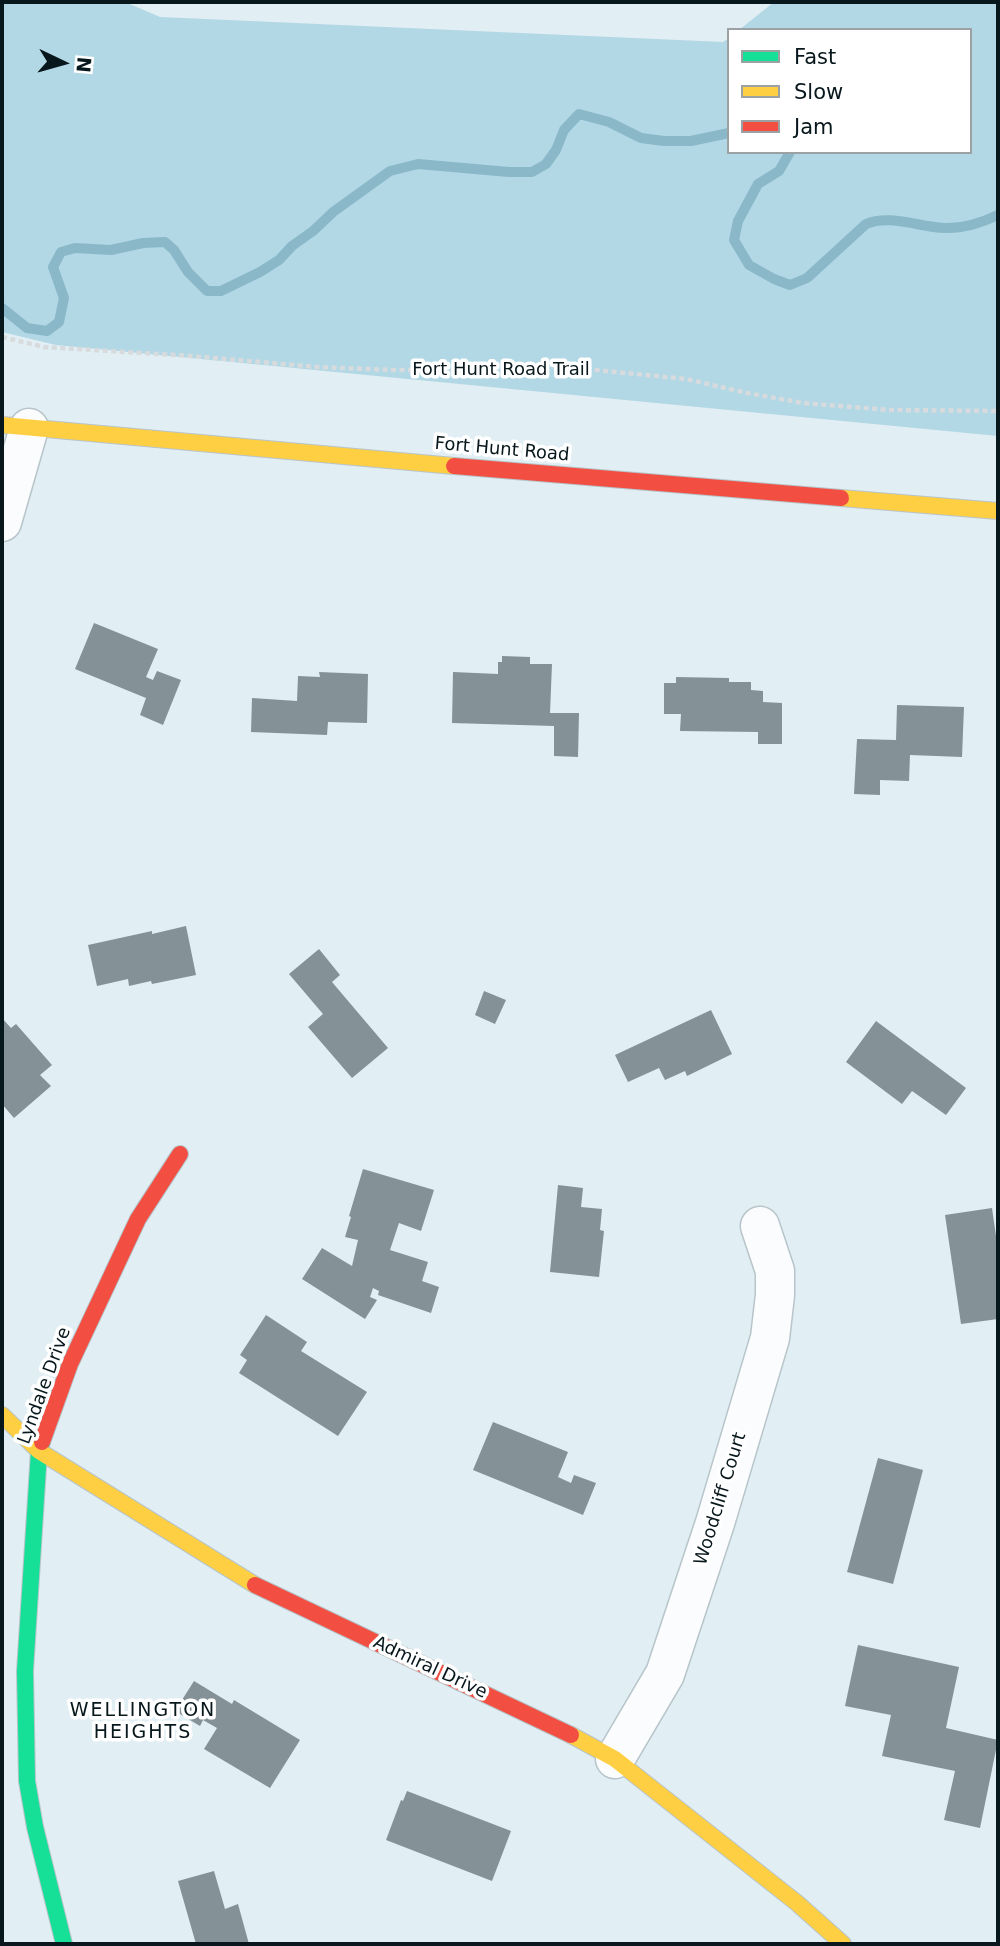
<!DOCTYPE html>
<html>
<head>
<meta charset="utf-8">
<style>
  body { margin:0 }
  #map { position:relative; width:1000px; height:1946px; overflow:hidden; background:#e1eef3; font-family:"DejaVu Sans",sans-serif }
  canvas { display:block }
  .frame { position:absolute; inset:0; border:4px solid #07171c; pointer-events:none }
  .legend { position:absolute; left:727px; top:28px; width:245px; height:126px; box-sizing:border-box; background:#fff; border:2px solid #9ca2a4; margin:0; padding:9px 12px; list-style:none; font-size:21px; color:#07171c }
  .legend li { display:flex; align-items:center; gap:14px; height:35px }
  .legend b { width:35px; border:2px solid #9ca2a4 }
  .north { position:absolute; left:28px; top:28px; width:70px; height:70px; -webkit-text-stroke:5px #fff; paint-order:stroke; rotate:95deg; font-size:19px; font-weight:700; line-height:28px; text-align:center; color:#07171c }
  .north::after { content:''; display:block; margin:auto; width:24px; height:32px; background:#07171c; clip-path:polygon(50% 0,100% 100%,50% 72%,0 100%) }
</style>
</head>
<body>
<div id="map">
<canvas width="1000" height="1946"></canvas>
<div class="frame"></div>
<ul class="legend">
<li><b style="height:9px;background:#16e098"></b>Fast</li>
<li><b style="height:9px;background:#ffcf43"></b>Slow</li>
<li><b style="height:9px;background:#f24e42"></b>Jam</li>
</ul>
<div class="north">N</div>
</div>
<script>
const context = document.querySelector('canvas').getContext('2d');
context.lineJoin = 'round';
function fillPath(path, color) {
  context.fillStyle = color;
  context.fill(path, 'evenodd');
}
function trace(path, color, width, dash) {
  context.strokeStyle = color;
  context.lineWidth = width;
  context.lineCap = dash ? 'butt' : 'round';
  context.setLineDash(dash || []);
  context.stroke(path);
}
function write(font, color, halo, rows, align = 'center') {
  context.font = font + ' "DejaVu Sans",sans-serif';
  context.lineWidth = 7;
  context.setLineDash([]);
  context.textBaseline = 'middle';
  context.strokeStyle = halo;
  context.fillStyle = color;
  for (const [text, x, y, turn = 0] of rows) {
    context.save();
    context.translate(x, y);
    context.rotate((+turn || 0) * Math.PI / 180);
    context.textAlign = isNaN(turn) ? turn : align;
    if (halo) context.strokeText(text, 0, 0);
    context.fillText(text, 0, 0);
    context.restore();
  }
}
const green = new Path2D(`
  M 2,2 L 125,2 L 160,17 L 723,42 L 729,38 L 729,152 L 970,152 L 970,30 L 739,30 L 774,2 L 998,2 L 998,436 L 56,345 L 2,332 Z`);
const stream = new Path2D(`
  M 790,152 L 779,171 L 758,184 L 738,221 L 734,240 L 749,265 L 774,279 L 790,285 L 807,278 L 866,224 C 890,214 919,227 944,228 C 963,229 981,223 998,215
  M 2,308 L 27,328 L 47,331 L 59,322 L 64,298 L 53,267 L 61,252 L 75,248 L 111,250 L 143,243 L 165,242 L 174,250 L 188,272 L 207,291 L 221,291 L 260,272 L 279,260 L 292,246 L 313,231 L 333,212 L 390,171 L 418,164 L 509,172 L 532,172 L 546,164 L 556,150 L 564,130 L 579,114 L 609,122 L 641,138 L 664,141 L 691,141 L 729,133`);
const building = new Path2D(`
  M 94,623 L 158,649 L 146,677 L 153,680 L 157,671 L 181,680 L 163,725 L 140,715 L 146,698 L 75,669 Z
  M 502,656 L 530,657 L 530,664 L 552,664 L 550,713 L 579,713 L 578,757 L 554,756 L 554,726 L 452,723 L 453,672 L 498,674 L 498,662 L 502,662 Z
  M 319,672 L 368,674 L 367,723 L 328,722 L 327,735 L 251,732 L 252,698 L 297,701 L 298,676 L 320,677 Z
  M 676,677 L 729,678 L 729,682 L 751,682 L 751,690 L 763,691 L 763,702 L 782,703 L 782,744 L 758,744 L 758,732 L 680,731 L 681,714 L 664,714 L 664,683 L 676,683 Z
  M 897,705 L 964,707 L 962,757 L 910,755 L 909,781 L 880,780 L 880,795 L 854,794 L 857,739 L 896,740 Z
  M 186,926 L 196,975 L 152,984 L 151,981 L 129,986 L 128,979 L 97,986 L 88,945 L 152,931 L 152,934 Z
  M 319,949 L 340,975 L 332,982 L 388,1048 L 352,1078 L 308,1027 L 323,1014 L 289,974 Z
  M 484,991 L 506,1000 L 495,1024 L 475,1015 Z
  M 711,1010 L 732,1054 L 687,1076 L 685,1071 L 665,1080 L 659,1068 L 628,1082 L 615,1055 Z
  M 2,1018 L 11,1028 L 16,1024 L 52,1065 L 40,1075 L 51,1086 L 14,1118 L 2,1104 Z
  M 876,1021 L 966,1088 L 946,1115 L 912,1091 L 902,1104 L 846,1062 Z
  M 363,1169 L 434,1190 L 421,1231 L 399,1223 L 390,1250 L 428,1262 L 422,1281 L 439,1287 L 431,1313 L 378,1295 L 379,1291 L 373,1288 L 370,1297 L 377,1300 L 365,1319 L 302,1279 L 322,1248 L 352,1266 L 358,1240 L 345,1237 L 351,1217 L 349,1216 Z
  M 558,1185 L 583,1188 L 581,1207 L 602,1209 L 600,1230 L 604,1231 L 599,1277 L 550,1272 Z
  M 992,1208 L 998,1250 L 998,1319 L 961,1324 L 945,1215 Z
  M 266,1315 L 307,1342 L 301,1351 L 367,1392 L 338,1436 L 239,1373 L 247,1360 L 240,1355 Z
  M 493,1422 L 568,1452 L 558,1477 L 571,1483 L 574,1475 L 596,1483 L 583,1515 L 473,1470 Z
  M 878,1458 L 923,1470 L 893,1584 L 847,1572 Z
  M 858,1645 L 959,1667 L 946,1728 L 998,1740 L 980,1828 L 944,1820 L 955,1771 L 882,1756 L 891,1715 L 845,1706 Z
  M 194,1681 L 232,1704 L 234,1700 L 300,1740 L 270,1788 L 204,1749 L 217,1728 L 203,1720 L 200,1726 L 175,1711 Z
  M 407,1791 L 511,1831 L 492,1881 L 386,1840 L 401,1800 L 403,1801 Z
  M 214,1871 L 225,1909 L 238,1904 L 249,1944 L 196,1944 L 178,1881 Z`);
const path = new Path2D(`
  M 2,337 L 44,347 L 191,356 L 317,367 L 394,370 L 470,370 L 556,366 L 686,379 L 747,393 L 803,403 L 890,410 L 998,411`);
const street = new Path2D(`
  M 2,522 L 29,428
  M 615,1759 L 665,1674 L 715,1523 L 770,1338 L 775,1295 L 775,1271 L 760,1226`);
const fast = new Path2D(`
  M 42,1442 L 39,1451 L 25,1671 L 27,1781 L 35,1827 L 64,1944`);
const slow = new Path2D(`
  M 2,425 L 454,466
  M 841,498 L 998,511
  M 2,1415 L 39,1451 L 255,1585
  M 571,1735 L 615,1759 L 797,1903 L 843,1944`);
const jam = new Path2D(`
  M 454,466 L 841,498
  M 42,1442 L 70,1364 L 138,1219 L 180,1154
  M 255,1585 L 571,1735`);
const streetNames = [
  ["Fort Hunt Road Trail",501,370],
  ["Fort Hunt Road",502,450,5],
  ["Lyndale Drive",45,1386,-70],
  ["Woodcliff Court",721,1499,-73],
  ["Admiral Drive",430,1668,25]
];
const neighbourhoodNames = [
  ["WELLINGTON",143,1711],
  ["HEIGHTS",143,1733]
];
fillPath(green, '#b2d7e5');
trace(stream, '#8ab8c8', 10);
fillPath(building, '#849196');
trace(street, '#b7c4c9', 41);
trace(fast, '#b7c4c9', 18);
trace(slow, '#b7c4c9', 18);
trace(jam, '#b7c4c9', 18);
trace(path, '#d7dbdd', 4.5, [5, 3.5]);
trace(street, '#fafcfd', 38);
trace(fast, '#16e098', 16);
trace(slow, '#ffcf43', 16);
trace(jam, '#f24e42', 16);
write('18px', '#07171c', '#fff', streetNames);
context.letterSpacing = '2px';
write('19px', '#07171c', '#fff', neighbourhoodNames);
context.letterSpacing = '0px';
</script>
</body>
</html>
